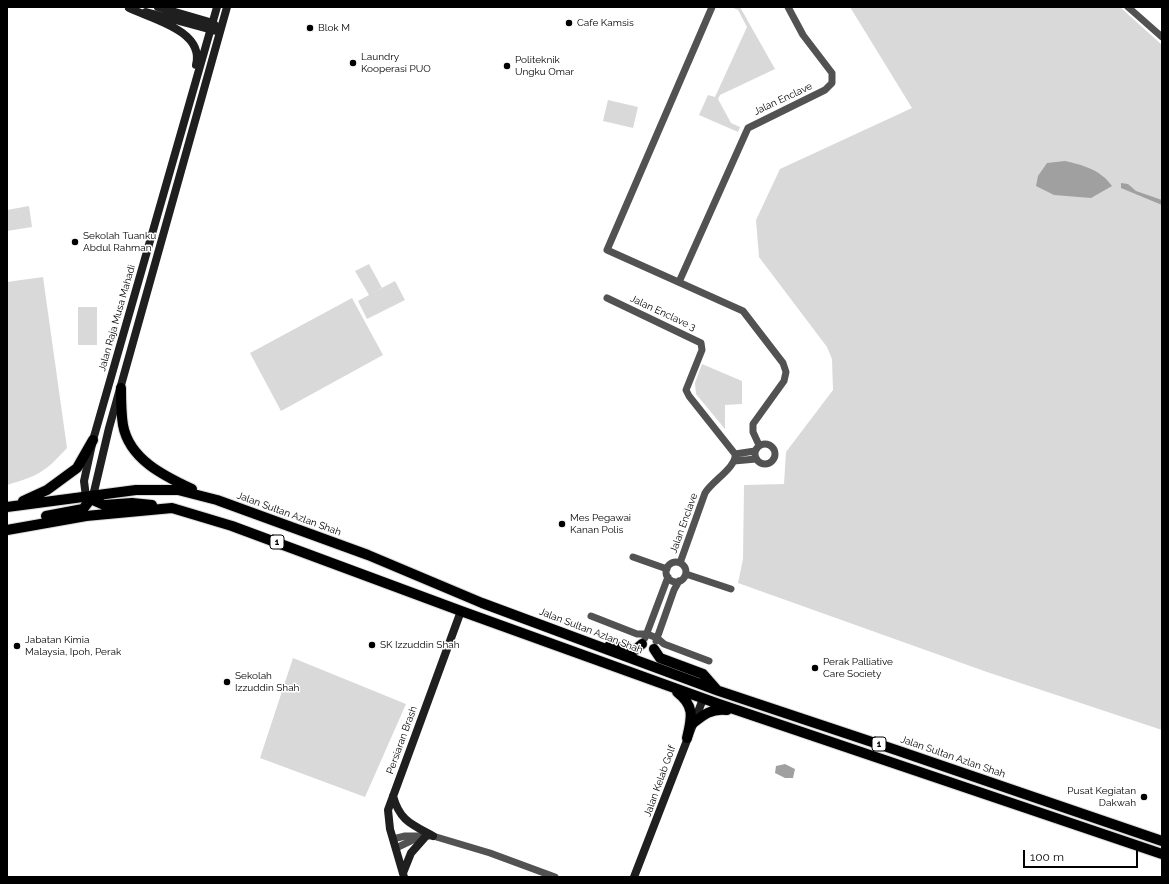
<!DOCTYPE html>
<html>
<head>
<meta charset="utf-8">
<style>
  body { margin:0 }
  #map { position:relative; width:1169px; height:884px; overflow:hidden; background:#fff; font-family:Raleway,sans-serif }
  canvas { display:block }
  .frame { position:absolute; inset:0; border:8px solid #000; pointer-events:none }
  .scale { position:absolute; left:1023px; top:850px; width:115px; height:18px; box-sizing:border-box; border:2px solid #000; border-top:0; padding-left:5px; font-size:12px; line-height:14px; white-space:nowrap; color:#000; -webkit-text-stroke:3px #fff; paint-order:stroke }
</style>
</head>
<body>
<div id="map">
<canvas width="1169" height="884"></canvas>
<div class="frame"></div>
<div class="scale">100 m</div>
</div>
<script>
const context = document.querySelector('canvas').getContext('2d');
context.lineJoin = 'round';
function fillPath(path, color) {
  context.fillStyle = color;
  context.fill(path, 'evenodd');
}
function trace(path, color, width, dash) {
  context.strokeStyle = color;
  context.lineWidth = width;
  context.lineCap = dash ? 'butt' : 'round';
  context.setLineDash(dash || []);
  context.stroke(path);
}
function write(font, color, halo, rows, align = 'center') {
  context.font = font + ' Raleway,sans-serif';
  context.lineWidth = 3;
  context.setLineDash([]);
  context.textBaseline = 'middle';
  context.strokeStyle = halo;
  context.fillStyle = color;
  for (const [text, x, y, turn = 0] of rows) {
    context.save();
    context.translate(x, y);
    context.rotate((+turn || 0) * Math.PI / 180);
    context.textAlign = isNaN(turn) ? turn : align;
    if (halo) context.strokeText(text, 0, 0);
    context.fillText(text, 0, 0);
    context.restore();
  }
}
const green = new Path2D(`
  M 731,7 L 740,7 L 775,69 L 720,95 L 718,99 L 731,123 L 740,127 L 738,132 L 699,115 L 708,95 L 715,97 L 747,27 L 738,10 Z
  M 850,7 L 1120,7 L 1162,45 L 1162,730 L 987,672 L 738,583 L 743,559 L 744,485 L 784,484 L 786,452 L 833,390 L 832,359 L 827,347 L 759,257 L 756,220 L 780,169 L 912,108 Z
  M 608,100 L 638,107 L 633,128 L 603,121 Z
  M 29,206 L 32,227 L 7,231 L 7,210 Z
  M 369,264 L 382,288 L 370,294 L 395,281 L 405,300 L 367,319 L 358,301 L 369,295 L 355,271 Z
  M 43,277 L 67,448 C 45,472 38,476 7,485 L 7,282 Z
  M 352,298 L 383,355 L 281,411 L 250,353 Z
  M 78,307 L 97,307 L 97,345 L 78,345 Z
  M 702,364 L 742,381 L 742,404 L 725,405 L 725,429 L 696,394 L 695,383 Z
  M 293,658 L 406,704 L 365,797 L 260,758 Z`);
const water = new Path2D(`
  M 1065,161 C 1083,165 1101,170 1112,186 L 1091,198 L 1054,195 L 1036,186 L 1038,176 L 1047,163 Z
  M 1121,183 L 1128,184 L 1136,191 L 1162,200 L 1162,205 L 1121,188 Z
  M 785,764 L 795,769 L 793,778 L 785,778 L 775,773 L 776,766 Z`);
const street = new Path2D(`
  M 712,7 L 607,250 L 743,311 L 783,363 L 786,372 L 784,381 L 753,424 L 753,432 L 759,445
  M 1128,7 L 1162,37
  M 679,282 L 748,128 L 825,90 L 832,83 L 832,73 L 803,35 L 788,7
  M 607,298 L 701,343 L 702,350 L 686,390 L 689,396 L 735,454 C 737,467 712,481 705,493 L 680,563
  M755 454a10 10 0 1 1 20 0a10 10 0 1 1-20 0Z
  M 735,454 L 755,451
  M 734,461 L 756,459
  M 633,557 L 667,569
  M666 572a10 10 0 1 1 20 0a10 10 0 1 1-20 0Z
  M 686,574 L 731,589
  M 591,616 L 637,634 L 647,634 L 657,638 L 664,644 L 709,661
  M 645,638 L 668,577
  M 656,641 L 674,590 L 679,581
  M 393,839 L 405,836 L 433,836 L 490,853 L 555,877
  M 396,848 L 419,837`);
const secondary = new Path2D(`
  M 158,7 L 213,23 L 216,26
  M 129,8 C 152,19 205,31 196,65
  M 146,12 L 216,31
  M 93,496 L 109,428 L 227,7
  M 86,497 L 84,481 L 93,440 L 217,7
  M 393,796 C 400,821 411,824 433,836
  M 403,873 L 411,853 L 426,836
  M 404,877 L 390,829 L 388,810 L 461,611
  M 634,877 L 703,699`);
const primary = new Path2D(`
  M 121,388 C 121,400 121,413 123,425 C 129,459 164,476 192,489
  M 86,497 L 104,505 L 132,503 L 152,505
  M 23,501 L 47,490 L 77,468 L 93,440
  M 7,507 L 136,490 L 178,490 L 217,500 L 368,555 L 482,603 L 719,691 L 896,750 L 1162,841
  M 46,516 L 83,509 L 93,496
  M 7,530 L 86,516 L 172,508 L 232,526 L 461,611 L 716,703 L 1162,854
  M 609,646 L 635,650 L 642,644
  M 654,649 L 660,658 L 703,674 L 717,690
  M 677,692 C 695,706 692,717 687,738
  M 692,724 C 703,715 711,708 727,710`);
const markers = [
  [569,23,4,"#000"],
  [310,28,4,"#000"],
  [353,63,4,"#000"],
  [507,66,4,"#000"],
  [75,242,4,"#000"],
  [562,524,4,"#000"],
  [372,645,4,"#000"],
  [17,646,4,"#000"],
  [815,668,4,"#000"],
  [227,682,4,"#000"],
  [1144,797,4,"#000"]
];
const shields = [
  [277,542,14],
  [879,744,14]
];
const shieldNames = [
  ["1",277,542],
  ["1",879,744]
];
const poiNames = [
  ["Cafe Kamsis",577,23],
  ["Blok M",318,28],
  ["Laundry",361,57],
  ["Kooperasi PUO",361,69],
  ["Politeknik",515,60],
  ["Ungku Omar",515,72],
  ["Sekolah Tuanku",83,236],
  ["Abdul Rahman",83,248],
  ["Mes Pegawai",570,518],
  ["Kanan Polis",570,530],
  ["Jabatan Kimia",25,640],
  ["Malaysia, Ipoh, Perak",25,652],
  ["SK Izzuddin Shah",380,645],
  ["Perak Palliative",823,662],
  ["Care Society",823,674],
  ["Sekolah",235,676],
  ["Izzuddin Shah",235,688],
  ["Pusat Kegiatan",1136,791,"right"],
  ["Dakwah",1136,803,"right"]
];
const streetNames = [
  ["Jalan Enclave",783,99,-25],
  ["Jalan Enclave 3",663,313,25],
  ["Jalan Raja Musa Mahadi",117,318,-74],
  ["Jalan Sultan Azlan Shah",289,514,20],
  ["Jalan Enclave",684,523,-70],
  ["Jalan Sultan Azlan Shah",591,631,21],
  ["Persiaran Brash",402,740,-70],
  ["Jalan Sultan Azlan Shah",953,757,19],
  ["Jalan Kelab Golf",660,781,-70]
];
fillPath(green, '#d9d9d9');
fillPath(water, '#a0a0a0');
trace(primary, '#dbdbdb', 12);
trace(street, '#525252', 7);
trace(secondary, '#1f1f1f', 8);
trace(primary, '#000', 10);
for (const [x, y, r, color] of markers) {
  const dot = new Path2D();
  dot.arc(x, y, r, 0, 2 * Math.PI);
  context.fillStyle = color;
  context.fill(dot);
  trace(dot, '#fff', 1.5);
}
for (const [x, y, w] of shields) {
  const box = new Path2D();
  box.roundRect(x - w / 2, y - 7, w, 14, 3);
  context.fillStyle = '#fff';
  context.fill(box);
  trace(box, '#000', 1);
}
write('bold 9px', '#000', null, shieldNames);
write('10px', '#000', '#fff', poiNames, 'left');
write('10px', '#000', '#fff', streetNames);
</script>
</body>
</html>
